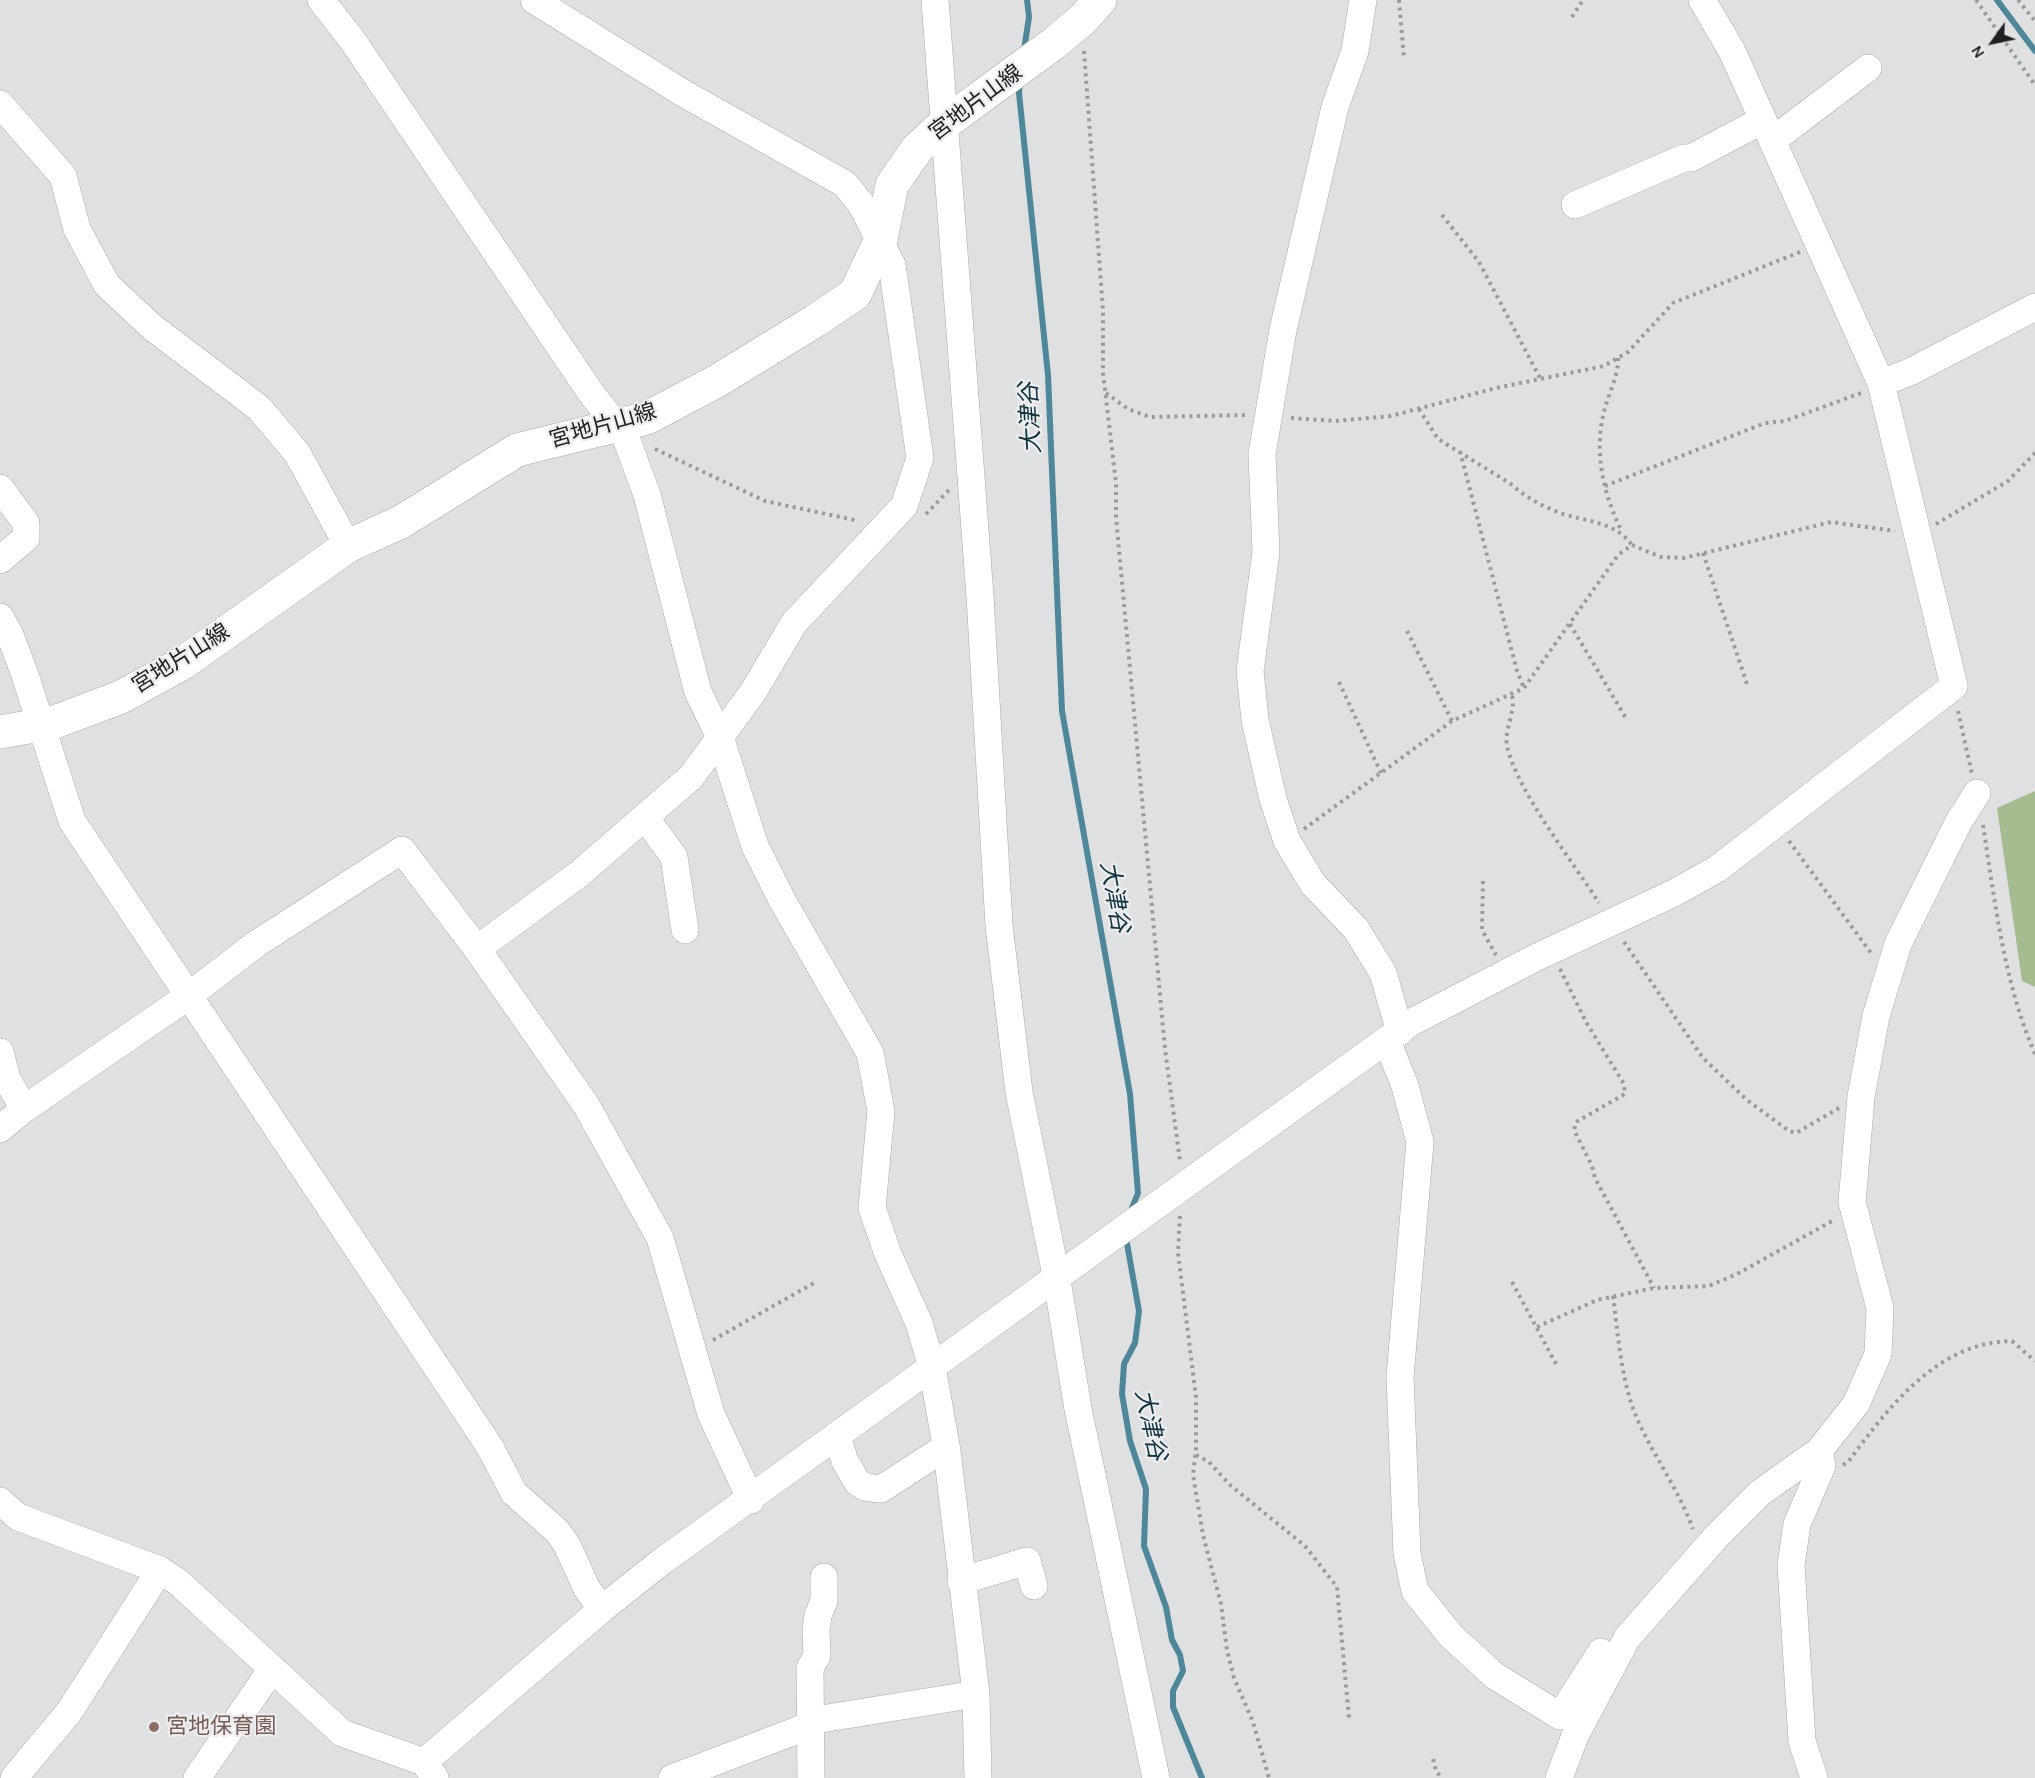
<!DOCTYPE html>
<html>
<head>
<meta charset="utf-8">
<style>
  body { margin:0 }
  #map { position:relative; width:2035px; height:1778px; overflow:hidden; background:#dfe0e2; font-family:Karla,sans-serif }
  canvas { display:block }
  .north { position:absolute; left:1963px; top:12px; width:60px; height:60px; -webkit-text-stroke:4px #ededef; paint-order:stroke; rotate:237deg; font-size:16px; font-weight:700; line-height:24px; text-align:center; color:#1f2020 }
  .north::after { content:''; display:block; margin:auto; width:21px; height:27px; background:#1f2020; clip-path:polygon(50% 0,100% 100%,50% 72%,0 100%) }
</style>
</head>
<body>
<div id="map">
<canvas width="2035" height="1778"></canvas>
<div class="north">N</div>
</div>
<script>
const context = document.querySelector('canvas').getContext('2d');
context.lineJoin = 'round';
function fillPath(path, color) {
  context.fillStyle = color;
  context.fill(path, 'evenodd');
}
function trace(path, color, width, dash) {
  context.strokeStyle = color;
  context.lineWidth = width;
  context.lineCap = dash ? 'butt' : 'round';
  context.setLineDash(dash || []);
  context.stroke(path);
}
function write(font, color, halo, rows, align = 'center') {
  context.font = font + ' Karla,"Noto Sans JP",sans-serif';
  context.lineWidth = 4.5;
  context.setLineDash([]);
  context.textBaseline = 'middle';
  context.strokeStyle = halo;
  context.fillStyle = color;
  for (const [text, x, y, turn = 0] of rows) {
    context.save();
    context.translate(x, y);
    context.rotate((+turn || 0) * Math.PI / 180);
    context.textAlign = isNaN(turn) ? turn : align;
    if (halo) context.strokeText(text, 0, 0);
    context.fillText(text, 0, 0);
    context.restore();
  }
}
const green = new Path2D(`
  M 2035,791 L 2035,987 L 2022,981 L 1997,808 Z`);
const stream = new Path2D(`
  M 1997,0 L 2035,51
  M 1024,50 L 1029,17 L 1027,0
  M 1020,81 L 1019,93 L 1048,375 L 1062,711 L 1130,1094 L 1138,1193 L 1130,1213
  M 1126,1238 L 1139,1311 L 1135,1343 L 1124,1364 L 1122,1394 L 1130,1441 L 1146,1489 L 1144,1546 L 1166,1607 L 1172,1640 L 1180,1655 L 1183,1671 L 1173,1691 L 1173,1707 L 1202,1778`);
const path = new Path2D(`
  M 1399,0 L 1404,58
  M 1976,0 L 2035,85
  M 2018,0 L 2035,21
  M 1572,17 L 1583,0
  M 1084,51 L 1103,311 L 1103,373 L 1116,483 L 1116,517 L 1165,1049 L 1180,1161
  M 1442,215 L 1479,262 L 1540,378
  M 1618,358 C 1619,374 1609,393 1605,408 C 1593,451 1603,493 1622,532
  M 1106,393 L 1128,409 L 1150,417 L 1248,415
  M 1419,409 L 1438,439 L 1511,484 C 1525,497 1542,506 1560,513 C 1587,522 1614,521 1632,545
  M 1291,418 L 1335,421 L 1391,416 L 1496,388 L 1604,366 L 1628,352 L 1673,303 L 1800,252
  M 655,449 L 765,501 L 859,521
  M 1460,451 L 1517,671 L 1524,688
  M 1605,486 L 1765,423 L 1785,421 L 1861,393
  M 926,514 L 950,489
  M 1936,524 L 2008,481 L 2035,453
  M 1703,553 L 1748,687
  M 1570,624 L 1627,720
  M 1407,631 L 1452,721
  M 1339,682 L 1381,773
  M 1512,696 C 1516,712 1504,729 1507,746 C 1517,791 1573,862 1599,903
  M 1958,711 L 1972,774
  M 1983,825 C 1995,902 2004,983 2035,1054
  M 1304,829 L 1452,721 L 1524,688 L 1618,555 L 1632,545 L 1661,557 L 1684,558 L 1831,522 L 1895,531
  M 1789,841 L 1871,953
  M 1483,881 L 1482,930 L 1496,955
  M 1624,942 L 1703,1058 L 1747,1100 L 1789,1131 L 1796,1133 L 1839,1108
  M 1560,969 L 1586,1022 L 1624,1084 L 1625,1094 L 1576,1122 L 1574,1130 L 1592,1166 L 1595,1178 L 1654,1288
  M 1180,1216 L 1178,1253 L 1196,1397 L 1196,1448 L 1193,1475 L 1203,1535 L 1221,1604 L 1227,1650 L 1234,1678 L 1253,1722 L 1269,1778
  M 1512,1282 L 1556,1364
  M 1613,1296 C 1618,1334 1621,1378 1635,1414 C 1652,1454 1678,1488 1693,1529
  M 1537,1327 L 1597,1300 L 1654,1288 L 1709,1286 L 1737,1274 L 1834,1220
  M 713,1340 L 814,1283
  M 1196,1455 L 1209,1462 L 1230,1485 L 1305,1546 L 1337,1587 L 1349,1718
  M 1843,1465 L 1848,1462 C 1889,1407 1937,1342 2012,1341 L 2035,1361
  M 1433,1759 L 1436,1771 L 1442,1778`);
const minor = new Path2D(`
  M 321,0 L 353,41 L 591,393 L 626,438 L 647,495 L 698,692 L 720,737 L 755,846 L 782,900 L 870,1053 L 881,1111 L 872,1208 L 888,1254 L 919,1323 L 932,1367 L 947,1451 L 976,1694 L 978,1778
  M 935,0 L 980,596 L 999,925 L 1019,1092 L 1057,1280 L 1078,1409 L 1156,1778
  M 1363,0 L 1355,51 L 1335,107 L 1283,330 L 1262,454 L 1266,552 L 1250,671 L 1255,720 L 1273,799 L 1287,841 L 1313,884 L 1356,929 L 1383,973 L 1400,1032
  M 0,104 L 63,176 L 77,229 L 107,285 L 152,327 L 259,408 L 297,453 L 348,546
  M 1773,140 L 1868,68
  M 1575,205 L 1684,158 L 1691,158 L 1763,120
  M 1881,383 L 1910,372 L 2035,307
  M 0,488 L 26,523 L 26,538 L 0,560
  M 0,617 L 10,635 L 25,675 L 72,821 L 490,1447 L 514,1493 L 557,1531 L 567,1545 L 587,1589 L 602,1609
  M 645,817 L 674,857 L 685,930
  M 477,949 L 579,874 L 691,777 L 753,692 L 794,623 L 904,506 L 920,458 L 892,265 L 861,204 L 845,184 L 683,93 L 534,0
  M 1387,1041 L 1405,1086 L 1420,1142 L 1400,1377 L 1407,1553 L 1415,1591 L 1451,1636 L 1495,1676 L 1560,1716 L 1601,1652
  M 0,1052 L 7,1079 L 24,1109
  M 0,1129 L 24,1109 L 187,997 L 256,944 L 402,850 L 477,949 L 586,1105 L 660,1238 L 711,1414 L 751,1500
  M 837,1437 L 845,1461 L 857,1482 L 865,1487 L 881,1489 L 946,1447
  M 0,1501 L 18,1517 L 160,1570 L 178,1582 L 342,1733 L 424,1762 L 435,1778
  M 961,1581 L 1027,1561 L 1034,1586
  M 424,1762 L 602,1609 L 661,1562 L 1410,1023 L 1535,958 L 1674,893 L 1717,869 L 1954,686 L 1881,383 L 1732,51 L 1702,0
  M 14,1778 L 69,1712 L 160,1570
  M 197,1778 L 272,1669
  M 672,1778 L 798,1730 L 821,1719 L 976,1694
  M 811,1778 L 810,1668 L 817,1656 L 816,1631 L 818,1615 L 824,1601 L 824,1577
  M 1559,1778 L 1575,1736 L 1627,1638 L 1716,1537 L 1760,1493 L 1819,1451 L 1856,1404 L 1878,1354 L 1880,1308 L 1852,1202 L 1861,1097 L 1876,1016 L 1898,944 L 1958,823 L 1977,793
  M 1814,1778 L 1802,1741 L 1791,1565 L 1797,1524 L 1822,1466 L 1819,1451`);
const major = new Path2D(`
  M 0,732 L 52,723 L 121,697 L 183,663 L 348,546 L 401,522 L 517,450 L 647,418 L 717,381 L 815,321 L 855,294 L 881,239 L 892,185 L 917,149 L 944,124 L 1053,44 L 1082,20 L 1100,0`);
const markers = [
  [154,1727,6,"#8d6e63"]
];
const streetNames = [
  ["宮地片山線",976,103,-37],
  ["宮地片山線",603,426,-16],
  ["宮地片山線",181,659,-32]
];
const educationNames = [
  ["宮地保育園",166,1727]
];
const waterNames = [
  ["大津谷",1031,418,-93],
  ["大津谷",1114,897,80],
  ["大津谷",1150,1425,78]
];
fillPath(green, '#a5bc91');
trace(stream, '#4f879a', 6);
trace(minor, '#aaabad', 28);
trace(major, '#aaabad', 34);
trace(path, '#999a9b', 4, [3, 4.5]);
trace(minor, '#fff', 27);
trace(major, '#fff', 33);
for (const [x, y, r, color] of markers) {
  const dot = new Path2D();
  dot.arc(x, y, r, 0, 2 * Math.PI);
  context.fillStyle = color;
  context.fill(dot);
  trace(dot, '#ededef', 2);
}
write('22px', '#1f2020', '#ededef', streetNames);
write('22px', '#785e54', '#ededef', educationNames, 'left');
write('italic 24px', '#0f3541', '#ededef', waterNames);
</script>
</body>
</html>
